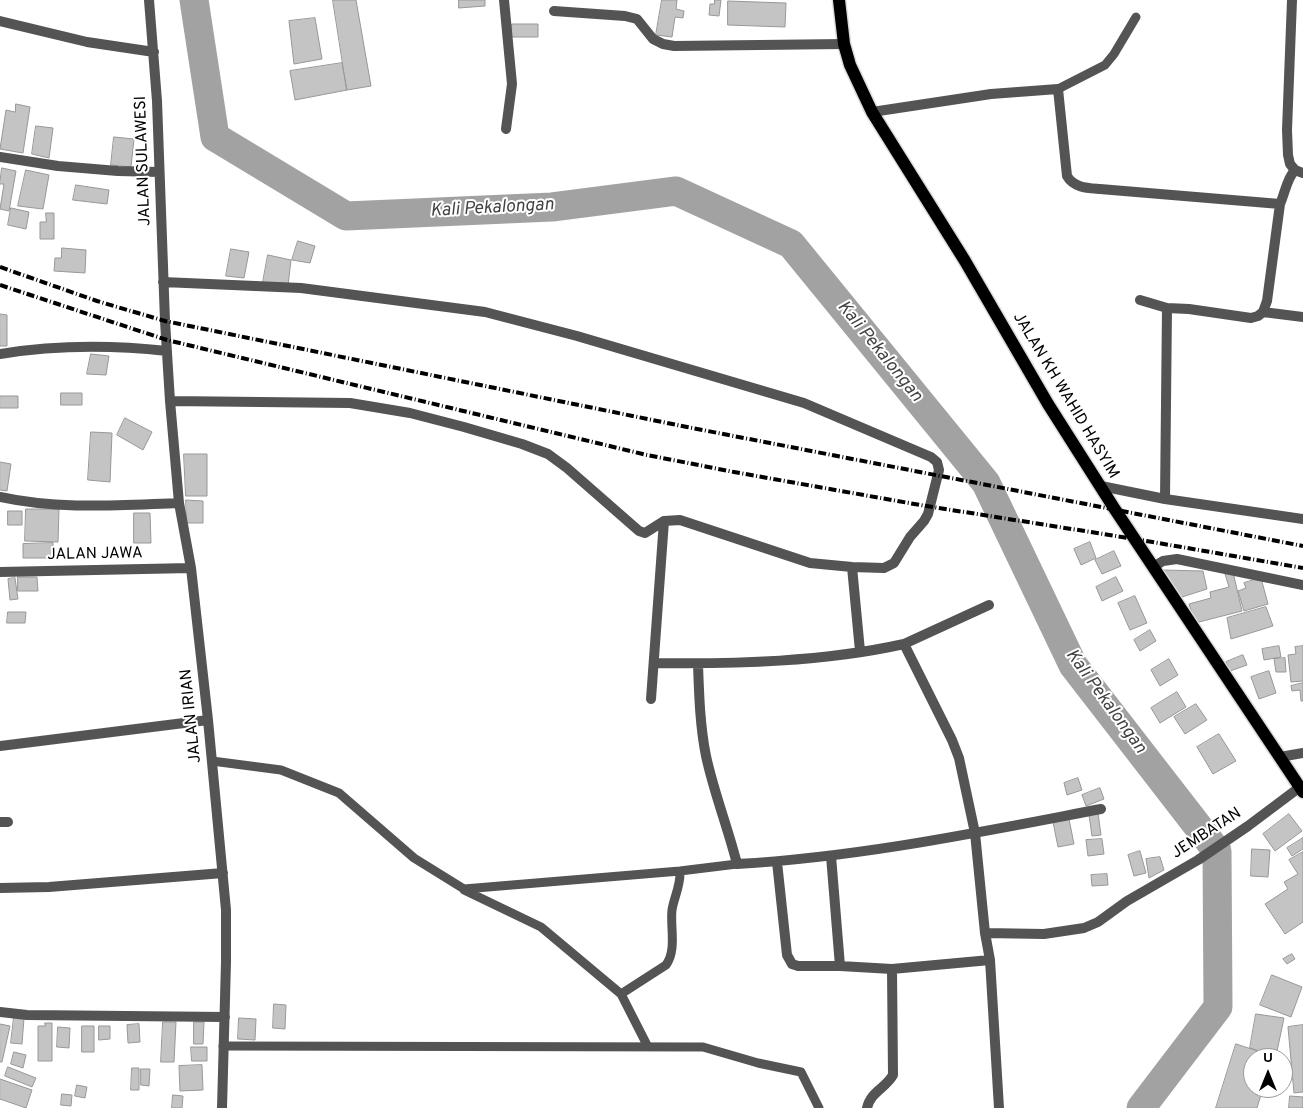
<!DOCTYPE html>
<html>
<head>
<meta charset="utf-8">
<style>
  body { margin:0 }
  #map { position:relative; width:1303px; height:1108px; overflow:hidden; background:#fff; font-family:Overpass,sans-serif }
  canvas { display:block }
  .north { position:absolute; left:1243px; top:1048px; width:50px; height:50px; box-sizing:border-box; background:#fff; border:1px solid #999; border-radius:50%; rotate:0deg; font-size:14px; font-weight:700; line-height:20px; text-align:center; color:#000 }
  .north::after { content:''; display:block; margin:auto; width:18px; height:22px; background:#000; clip-path:polygon(50% 0,100% 100%,50% 72%,0 100%) }
</style>
</head>
<body>
<div id="map">
<canvas width="1303" height="1108"></canvas>
<div class="north">U</div>
</div>
<script>
const context = document.querySelector('canvas').getContext('2d');
context.lineJoin = 'round';
function trace(path, color, width, dash) {
  context.strokeStyle = color;
  context.lineWidth = width;
  context.lineCap = dash ? 'butt' : 'round';
  context.setLineDash(dash || []);
  context.stroke(path);
}
function fillPath(path, color) {
  context.fillStyle = color;
  context.fill(path, 'evenodd');
}
function write(font, color, halo, rows, align = 'center') {
  context.font = font + ' Overpass,sans-serif';
  context.lineWidth = 4;
  context.setLineDash([]);
  context.textBaseline = 'middle';
  context.strokeStyle = halo;
  context.fillStyle = color;
  for (const [text, x, y, turn = 0] of rows) {
    context.save();
    context.translate(x, y);
    context.rotate((+turn || 0) * Math.PI / 180);
    context.textAlign = isNaN(turn) ? turn : align;
    if (halo) context.strokeText(text, 0, 0);
    context.fillText(text, 0, 0);
    context.restore();
  }
}
const river = new Path2D(`
  M 194,0 L 215,137 L 346,216 L 552,207 L 676,191 L 791,244 L 986,483 L 1073,665 L 1217,851 L 1218,1007 L 1141,1108`);
const building = new Path2D(`
  M 333,0 L 356,0 L 371,86 L 347,90 Z
  M 459,0 L 485,0 L 485,6 L 459,8 Z
  M 662,0 L 677,0 L 676,9 L 684,11 L 683,18 L 675,17 L 672,37 L 656,35 Z
  M 715,0 L 721,0 L 719,16 L 709,15 L 710,4 L 714,4 Z
  M 728,1 L 786,3 L 785,27 L 728,25 Z
  M 315,18 L 322,59 L 294,64 L 289,21 Z
  M 512,24 L 538,24 L 538,37 L 512,37 Z
  M 342,63 L 347,90 L 295,100 L 290,71 Z
  M 16,104 L 30,107 L 23,153 L 0,149 L 6,110 L 15,112 Z
  M 36,126 L 53,128 L 49,158 L 32,154 Z
  M 114,137 L 134,139 L 131,167 L 111,165 Z
  M 2,168 L 16,171 L 9,211 L 0,209 L 4,184 L 0,184 Z
  M 26,170 L 49,175 L 43,209 L 18,206 Z
  M 76,185 L 109,190 L 107,204 L 73,200 Z
  M 11,208 L 29,212 L 26,229 L 8,225 Z
  M 46,213 L 54,213 L 54,239 L 40,239 L 40,222 L 46,222 Z
  M 298,241 L 315,246 L 310,263 L 292,260 Z
  M 62,248 L 86,250 L 85,273 L 54,271 L 55,258 L 61,258 Z
  M 231,249 L 249,252 L 244,278 L 226,276 Z
  M 268,255 L 291,260 L 288,286 L 263,282 Z
  M 0,314 L 7,315 L 7,346 L 0,346 Z
  M 91,354 L 109,356 L 106,375 L 87,374 Z
  M 61,393 L 82,393 L 82,405 L 61,405 Z
  M 0,396 L 18,396 L 18,408 L 0,408 Z
  M 125,418 L 152,432 L 143,450 L 117,435 Z
  M 91,432 L 112,433 L 110,482 L 88,480 Z
  M 184,454 L 207,454 L 207,496 L 186,496 Z
  M 0,462 L 11,464 L 7,491 L 0,490 Z
  M 186,500 L 203,501 L 203,523 L 187,523 Z
  M 26,509 L 59,509 L 58,542 L 25,541 Z
  M 8,511 L 22,511 L 22,525 L 8,525 Z
  M 134,513 L 150,513 L 151,543 L 134,543 Z
  M 1090,542 L 1096,558 L 1081,565 L 1074,549 Z
  M 53,543 L 53,558 L 23,558 L 23,544 Z
  M 1114,551 L 1121,566 L 1102,574 L 1095,560 Z
  M 1163,570 L 1203,571 L 1207,589 L 1182,597 Z
  M 1233,572 L 1242,611 L 1195,623 L 1189,604 L 1211,598 L 1210,592 L 1229,587 L 1225,574 Z
  M 18,577 L 37,577 L 38,591 L 18,591 Z
  M 1116,577 L 1123,591 L 1102,601 L 1096,587 Z
  M 15,578 L 18,599 L 10,600 L 8,579 Z
  M 1261,578 L 1268,604 L 1244,611 L 1238,591 L 1246,588 L 1244,583 Z
  M 1135,596 L 1147,623 L 1130,630 L 1118,603 Z
  M 1266,607 L 1273,626 L 1231,639 L 1227,618 Z
  M 8,612 L 26,612 L 25,623 L 7,623 Z
  M 1150,630 L 1156,641 L 1140,651 L 1134,640 Z
  M 1279,646 L 1281,657 L 1264,660 L 1262,649 Z
  M 1303,646 L 1303,681 L 1291,682 L 1288,655 L 1296,654 L 1295,647 Z
  M 1243,655 L 1247,665 L 1230,671 L 1226,662 Z
  M 1285,658 L 1286,672 L 1276,672 L 1274,659 Z
  M 1169,659 L 1178,675 L 1160,686 L 1151,670 Z
  M 1269,671 L 1276,693 L 1259,699 L 1251,677 Z
  M 1303,683 L 1303,701 L 1301,701 L 1300,690 L 1292,691 L 1291,686 Z
  M 1177,692 L 1186,707 L 1160,723 L 1151,708 Z
  M 1196,704 L 1207,720 L 1185,734 L 1174,717 Z
  M 1219,734 L 1236,761 L 1213,774 L 1197,747 Z
  M 1078,778 L 1082,790 L 1067,795 L 1064,783 Z
  M 1100,788 L 1104,799 L 1086,806 L 1082,795 Z
  M 1098,813 L 1101,835 L 1092,836 L 1089,815 Z
  M 1289,814 L 1302,831 L 1275,851 L 1263,834 Z
  M 1069,819 L 1074,844 L 1058,847 L 1053,822 Z
  M 1303,838 L 1303,849 L 1292,856 L 1287,848 Z
  M 1102,839 L 1104,854 L 1088,856 L 1086,840 Z
  M 1252,849 L 1270,850 L 1268,877 L 1251,876 Z
  M 1140,851 L 1146,873 L 1134,876 L 1128,855 Z
  M 1303,852 L 1303,922 L 1285,934 L 1265,904 L 1288,889 L 1284,882 L 1298,874 L 1289,860 Z
  M 1160,857 L 1164,870 L 1149,878 L 1146,859 Z
  M 1107,874 L 1108,885 L 1092,886 L 1091,875 Z
  M 1292,954 L 1295,959 L 1287,964 L 1283,959 Z
  M 1272,975 L 1302,987 L 1291,1017 L 1260,1005 Z
  M 274,1004 L 286,1005 L 285,1029 L 273,1028 Z
  M 1256,1014 L 1284,1018 L 1276,1056 L 1250,1048 Z
  M 14,1017 L 24,1018 L 22,1044 L 11,1043 Z
  M 239,1018 L 256,1019 L 255,1040 L 238,1039 Z
  M 163,1022 L 176,1022 L 174,1062 L 161,1062 Z
  M 194,1022 L 204,1022 L 203,1044 L 194,1044 Z
  M 45,1023 L 52,1023 L 52,1061 L 38,1061 L 38,1026 L 45,1026 Z
  M 0,1024 L 10,1026 L 2,1062 L 0,1062 Z
  M 139,1024 L 140,1042 L 128,1043 L 127,1025 Z
  M 1303,1025 L 1303,1092 L 1294,1093 L 1288,1027 Z
  M 82,1026 L 94,1026 L 94,1052 L 82,1052 Z
  M 99,1026 L 110,1026 L 110,1039 L 99,1040 Z
  M 58,1027 L 70,1028 L 69,1048 L 57,1047 Z
  M 1236,1044 L 1273,1056 L 1272,1058 L 1253,1058 L 1253,1088 L 1263,1088 L 1257,1108 L 1216,1108 Z
  M 191,1047 L 207,1047 L 207,1061 L 192,1061 Z
  M 14,1052 L 26,1055 L 23,1068 L 11,1064 Z
  M 202,1065 L 203,1090 L 180,1091 L 179,1066 Z
  M 8,1067 L 36,1078 L 32,1087 L 5,1076 Z
  M 132,1068 L 139,1068 L 139,1090 L 131,1090 Z
  M 141,1069 L 150,1069 L 149,1086 L 141,1085 Z
  M 0,1079 L 32,1090 L 26,1108 L 0,1099 Z
  M 77,1085 L 87,1087 L 85,1098 L 75,1096 Z
  M 62,1094 L 72,1095 L 71,1106 L 61,1105 Z
  M 173,1095 L 183,1096 L 182,1108 L 172,1108 Z
  M 1290,1096 L 1303,1097 L 1303,1108 L 1289,1108 Z`);
const service = new Path2D(`
  M 1058,89 L 1105,65 L 1114,54 L 1136,17
  M 212,761 L 281,770 L 339,793 L 414,858 L 464,889 L 680,871 L 737,864
  M 464,890 L 541,927 L 621,994 L 648,1047
  M 621,994 L 666,965 C 677,950 670,927 672,910 C 674,897 681,885 680,871
  M 223,1046 L 703,1047 L 758,1063 L 801,1072 L 819,1108`);
const minor = new Path2D(`
  M 149,0 L 157,101 L 165,321 L 170,401 L 179,503 L 191,568 L 208,720 L 226,910 L 226,962 L 222,1108
  M 504,0 L 512,84 L 506,129
  M 1292,0 L 1287,130 L 1288,155 L 1290,164 L 1295,170 L 1303,173
  M 554,11 L 625,16 L 637,19 L 653,39 L 663,44 L 674,46 L 844,44
  M 0,21 L 87,42 L 154,52
  M 872,112 L 991,94 L 1058,89 L 1067,176 C 1074,188 1088,188 1100,189 L 1280,204 L 1267,301 L 1263,312 L 1258,316 L 1251,318 L 1189,309 L 1167,308 L 1165,499
  M 0,157 L 58,166 L 118,171 L 159,172
  M 1280,204 C 1285,193 1287,178 1295,170
  M 163,282 L 301,288 L 485,312 L 577,336 L 804,403 L 931,457 L 937,462 L 939,470 L 928,514 L 924,521 L 910,537 L 894,563 L 884,568 L 852,567 L 810,563 L 680,520 L 664,521 L 645,533 L 639,531 L 567,468 L 548,454 L 522,444 L 464,427 L 410,413 L 350,403 L 170,401
  M 1140,300 L 1167,308
  M 1263,312 L 1303,317
  M 0,354 C 55,345 112,345 167,351
  M 1101,486 L 1165,499 L 1303,519
  M 0,497 C 58,510 119,505 179,503
  M 852,567 L 860,651
  M 1153,567 L 1163,561 L 1177,559 L 1303,585
  M 0,572 L 191,568
  M 904,644 L 989,605
  M 654,663 C 737,664 823,662 904,644 L 952,740 L 959,758 L 975,833 L 985,933 L 990,960 L 999,1108
  M 698,664 C 699,694 700,726 706,756 C 714,793 728,828 737,864 C 860,857 980,832 1101,809
  M 651,699 L 664,521
  M 0,746 L 208,720
  M 1280,757 L 1303,753
  M 0,822 L 8,822
  M 831,856 L 840,966
  M 777,862 L 787,955 L 792,964 L 798,966 L 840,966 L 892,969
  M 0,888 L 49,887 L 223,873
  M 985,933 L 1044,934 L 1084,928 L 1098,922 L 1127,901 L 1198,860 L 1248,826 L 1300,787
  M 0,1012 L 27,1015 L 225,1017
  M 867,1108 C 871,1091 885,1089 893,1075 L 892,969 L 990,960`);
const primary = new Path2D(`
  M 839,0 L 844,44 L 850,65 L 872,112 L 965,261 L 1048,404 L 1114,508 L 1303,792`);
const rail = new Path2D(`
  M 0,267 L 97,301 L 165,321 L 687,427 L 1303,546
  M 0,285 L 167,340 L 647,455 L 734,472 L 920,505 L 1135,539 L 1303,568`);
const streetNames = [
  ["JALAN SULAWESI",144,161,-92],
  ["JALAN KH WAHID HASYIM",1065,396,59],
  ["JALAN JAWA",95,555,-1],
  ["JALAN IRIAN",192,716,-96],
  ["JEMBATAN",1207,834,-33]
];
const waterNames = [
  ["Kali Pekalongan",492,209,-3],
  ["Kali Pekalongan",879,352,51],
  ["Kali Pekalongan",1105,702,54]
];
trace(river, '#a2a2a2', 29);
fillPath(building, '#c4c4c4');
trace(building, '#989898', 1);
trace(primary, '#dbdbdb', 15);
trace(service, '#545454', 9);
trace(minor, '#545454', 10);
trace(primary, '#000', 12);
trace(rail, '#000', 4, [8, 2.5, 1, 2.5]);
write('16px', '#000', '#fff', streetNames);
write('italic 18px', '#434343', '#fff', waterNames);
</script>
</body>
</html>
